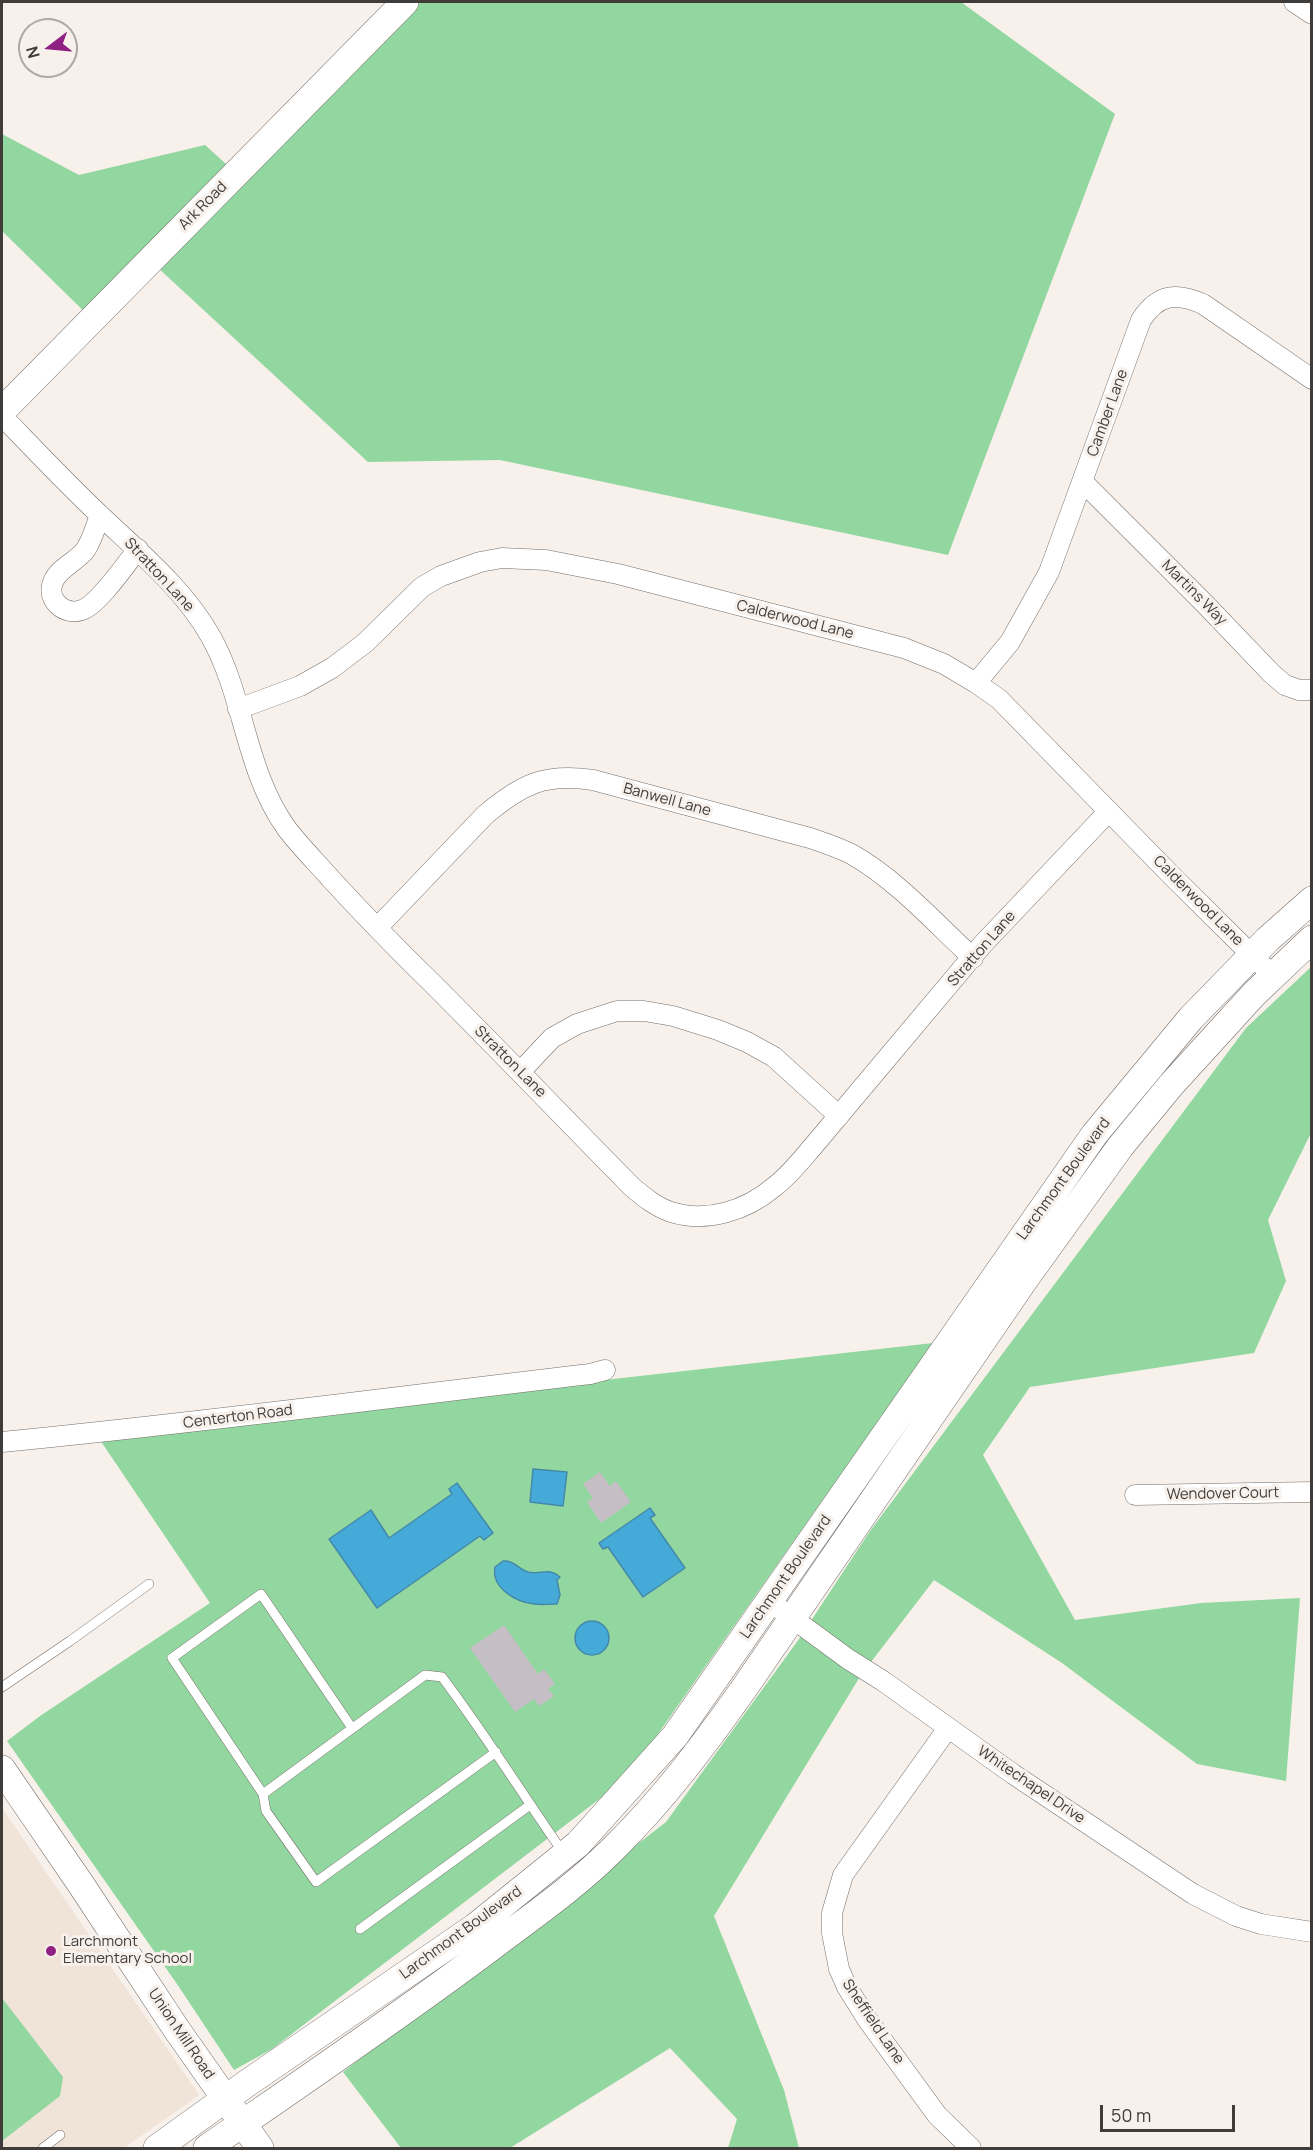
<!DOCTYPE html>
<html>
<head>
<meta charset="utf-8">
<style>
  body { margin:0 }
  #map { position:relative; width:1313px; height:2150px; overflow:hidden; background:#f7f0eb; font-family:Manrope,sans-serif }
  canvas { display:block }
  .frame { position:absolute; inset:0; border:3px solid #3f3c3a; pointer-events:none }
  .north { position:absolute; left:18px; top:18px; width:60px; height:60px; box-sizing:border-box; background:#f7f0eb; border:2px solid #ada8a4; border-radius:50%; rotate:254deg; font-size:16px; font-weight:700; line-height:24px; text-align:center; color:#3f3c3a }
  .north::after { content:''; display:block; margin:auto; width:21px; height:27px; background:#8f2184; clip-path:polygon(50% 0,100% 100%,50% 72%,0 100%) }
  .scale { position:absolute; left:1100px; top:2105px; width:135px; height:27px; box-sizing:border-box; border:3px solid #3f3c3a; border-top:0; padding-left:8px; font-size:18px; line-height:21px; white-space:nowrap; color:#3f3c3a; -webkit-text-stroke:4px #f7f0eb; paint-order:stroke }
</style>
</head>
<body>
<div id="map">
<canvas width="1313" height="2150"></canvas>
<div class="frame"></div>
<div class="north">N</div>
<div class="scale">50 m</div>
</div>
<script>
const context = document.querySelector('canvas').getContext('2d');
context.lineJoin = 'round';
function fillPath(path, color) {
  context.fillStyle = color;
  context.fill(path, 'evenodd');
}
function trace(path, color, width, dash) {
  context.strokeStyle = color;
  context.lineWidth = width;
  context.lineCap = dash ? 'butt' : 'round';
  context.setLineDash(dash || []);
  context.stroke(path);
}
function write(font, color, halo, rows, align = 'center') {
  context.font = font + ' Manrope,sans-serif';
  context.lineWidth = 6;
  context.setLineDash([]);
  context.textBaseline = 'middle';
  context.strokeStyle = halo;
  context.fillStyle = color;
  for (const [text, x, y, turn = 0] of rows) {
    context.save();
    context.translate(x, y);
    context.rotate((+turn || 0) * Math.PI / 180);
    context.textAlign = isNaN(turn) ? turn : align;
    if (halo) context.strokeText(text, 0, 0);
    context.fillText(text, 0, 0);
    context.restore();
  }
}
const built = new Path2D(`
  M 2,1808 L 199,2095 L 124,2148 L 2,2148 Z`);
const green = new Path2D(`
  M 415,2 L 961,2 L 1115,114 L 948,555 L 500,460 L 368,462 L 156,266 L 95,322 L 2,231 L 2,134 L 79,175 L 205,145 L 235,172 Z
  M 1311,967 L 1311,1133 L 1268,1220 L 1286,1281 L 1254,1353 L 1030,1387 L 983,1455 L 1075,1620 L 1201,1603 L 1300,1598 L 1286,1781 L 1197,1764 L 1062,1663 L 934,1580 L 861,1675 L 714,1916 L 784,2090 L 799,2148 L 728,2148 L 737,2119 L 670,2048 L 510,2148 L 401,2148 L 343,2072 L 666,1822 L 799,1639 L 870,1531 L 1246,1028 Z
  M 933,1343 L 627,1778 L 272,2049 L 234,2070 L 177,1984 L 7,1741 L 40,1716 L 210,1603 L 98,1437 Z
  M 2,1998 L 63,2077 L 60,2096 L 2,2141 Z`);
const water = new Path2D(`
  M 533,1469 L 567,1472 L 563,1506 L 530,1502 Z
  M 457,1483 L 493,1533 L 484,1540 L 480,1536 L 377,1608 L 329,1539 L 371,1510 L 389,1538 L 452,1494 L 449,1489 Z
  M 650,1508 L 655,1515 L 650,1518 L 685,1568 L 643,1597 L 608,1547 L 603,1549 L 599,1543 Z
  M 503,1561 C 514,1560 518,1569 528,1572 C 541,1575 549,1567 560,1577 L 557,1580 L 560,1595 L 557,1604 C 548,1604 543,1605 534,1604 C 516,1602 491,1588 495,1567 Z
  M575 1638a17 17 0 1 1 34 0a17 17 0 1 1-34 0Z`);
const building = new Path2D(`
  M 600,1472 L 610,1486 L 616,1481 L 631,1502 L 601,1523 L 587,1502 L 593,1498 L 583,1484 Z
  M 504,1625 L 538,1674 L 544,1669 L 555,1684 L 548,1689 L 554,1696 L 539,1706 L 534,1699 L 515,1712 L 470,1648 Z`);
const lane = new Path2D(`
  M 2,1687 L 70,1641 L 149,1584
  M 352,1728 L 261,1594 L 172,1658 L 263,1794 L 266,1811 L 316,1882 L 496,1752
  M 263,1794 L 425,1675 L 442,1677 C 485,1734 523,1795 564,1854
  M 360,1929 L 530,1805
  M 43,2148 L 60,2135`);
const street = new Path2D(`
  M 1294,2 L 1312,14
  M 2,416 C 35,450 68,485 102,517 C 141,554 184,589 211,637 C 245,698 245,771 287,829 C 300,846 316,862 330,878 C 364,915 398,950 433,984 C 500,1051 565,1119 632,1187 C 644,1197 656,1207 671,1212 C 706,1223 746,1211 774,1187 C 790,1175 802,1159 815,1144 L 983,944 L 1109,811
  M 1083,482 L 1205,604 L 1272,674 L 1285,685 L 1299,690 L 1312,690
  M 100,515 C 96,526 92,540 86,549 C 77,562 59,567 53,582 C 46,600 64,616 82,610 C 98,605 126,564 138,549
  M 976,683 L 1010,642 L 1049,572 L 1141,320 C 1158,294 1176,292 1203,304 L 1312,379
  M 238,709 L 300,686 L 332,668 L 365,643 L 422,587 L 441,576 L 480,562 L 502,558 L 546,560 L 618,574 L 904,648 L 944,664 L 976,683 L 999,699 L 1173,877 L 1273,976
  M 377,928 L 485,815 C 522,784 544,773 593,780 L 810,838 C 825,843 840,848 853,855 C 897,880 936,924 973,958
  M 520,1072 L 552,1038 L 577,1024 L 617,1011 L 644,1011 L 673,1016 L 718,1030 L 747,1042 L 774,1057 L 839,1116
  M 2,1442 C 198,1423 394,1397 590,1374 L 605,1370
  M 1135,1495 L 1312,1492
  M 769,1601 L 848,1659 L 883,1681 L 1013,1774 L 1193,1894 L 1236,1916 L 1261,1924 L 1312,1932
  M 948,1728 L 843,1875 L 832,1913 L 832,1933 L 839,1969 L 847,1987 L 867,2019 L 937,2115 L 971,2148`);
const secondary = new Path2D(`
  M 2,411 L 405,2
  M 2,1769 L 80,1883 L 177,2030 L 260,2148
  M 157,2148 L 246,2084 L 475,1927 L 578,1844 L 675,1736 L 1094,1135 L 1191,1018 L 1268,939 L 1312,900
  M 207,2148 C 301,2083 397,2018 489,1949 C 531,1917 575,1887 613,1849 C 663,1800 704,1745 745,1687 L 1025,1279 L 1120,1147 L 1171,1085 L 1254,994 L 1312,939`);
const markers = [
  [51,1951,6,"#8f2184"]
];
const streetNames = [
  ["Ark Road",203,206,-45],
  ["Camber Lane",1108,413,-70],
  ["Stratton Lane",159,575,47],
  ["Martins Way",1194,593,45],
  ["Calderwood Lane",795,620,14],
  ["Banwell Lane",667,800,15],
  ["Calderwood Lane",1198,901,45],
  ["Stratton Lane",982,949,-49],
  ["Stratton Lane",510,1062,45],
  ["Larchmont Boulevard",1064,1179,-54],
  ["Centerton Road",238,1417,-7],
  ["Wendover Court",1223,1494,-1],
  ["Larchmont Boulevard",786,1577,-55],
  ["Whitechapel Drive",1031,1785,34],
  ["Larchmont Boulevard",461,1933,-36],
  ["Sheffield Lane",873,2022,56],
  ["Union Mill Road",181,2034,56]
];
const poiNames = [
  ["Larchmont",63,1942],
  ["Elementary School",63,1959]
];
fillPath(built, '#f0e3d8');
fillPath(green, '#92d79f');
fillPath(water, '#46aad9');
trace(water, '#4489a9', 1.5);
fillPath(building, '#c5bfc5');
trace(lane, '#746e6a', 10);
trace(street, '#746e6a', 21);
trace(secondary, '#746e6a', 28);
trace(lane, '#fff', 9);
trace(street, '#fff', 20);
trace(secondary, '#fff', 27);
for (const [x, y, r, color] of markers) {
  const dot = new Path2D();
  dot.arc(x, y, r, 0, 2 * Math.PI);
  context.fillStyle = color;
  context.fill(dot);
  trace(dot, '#f7f0eb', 2);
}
write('15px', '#3f3c3a', '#f7f0eb', streetNames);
write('15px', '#3f3c3a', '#f7f0eb', poiNames, 'left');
</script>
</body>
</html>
